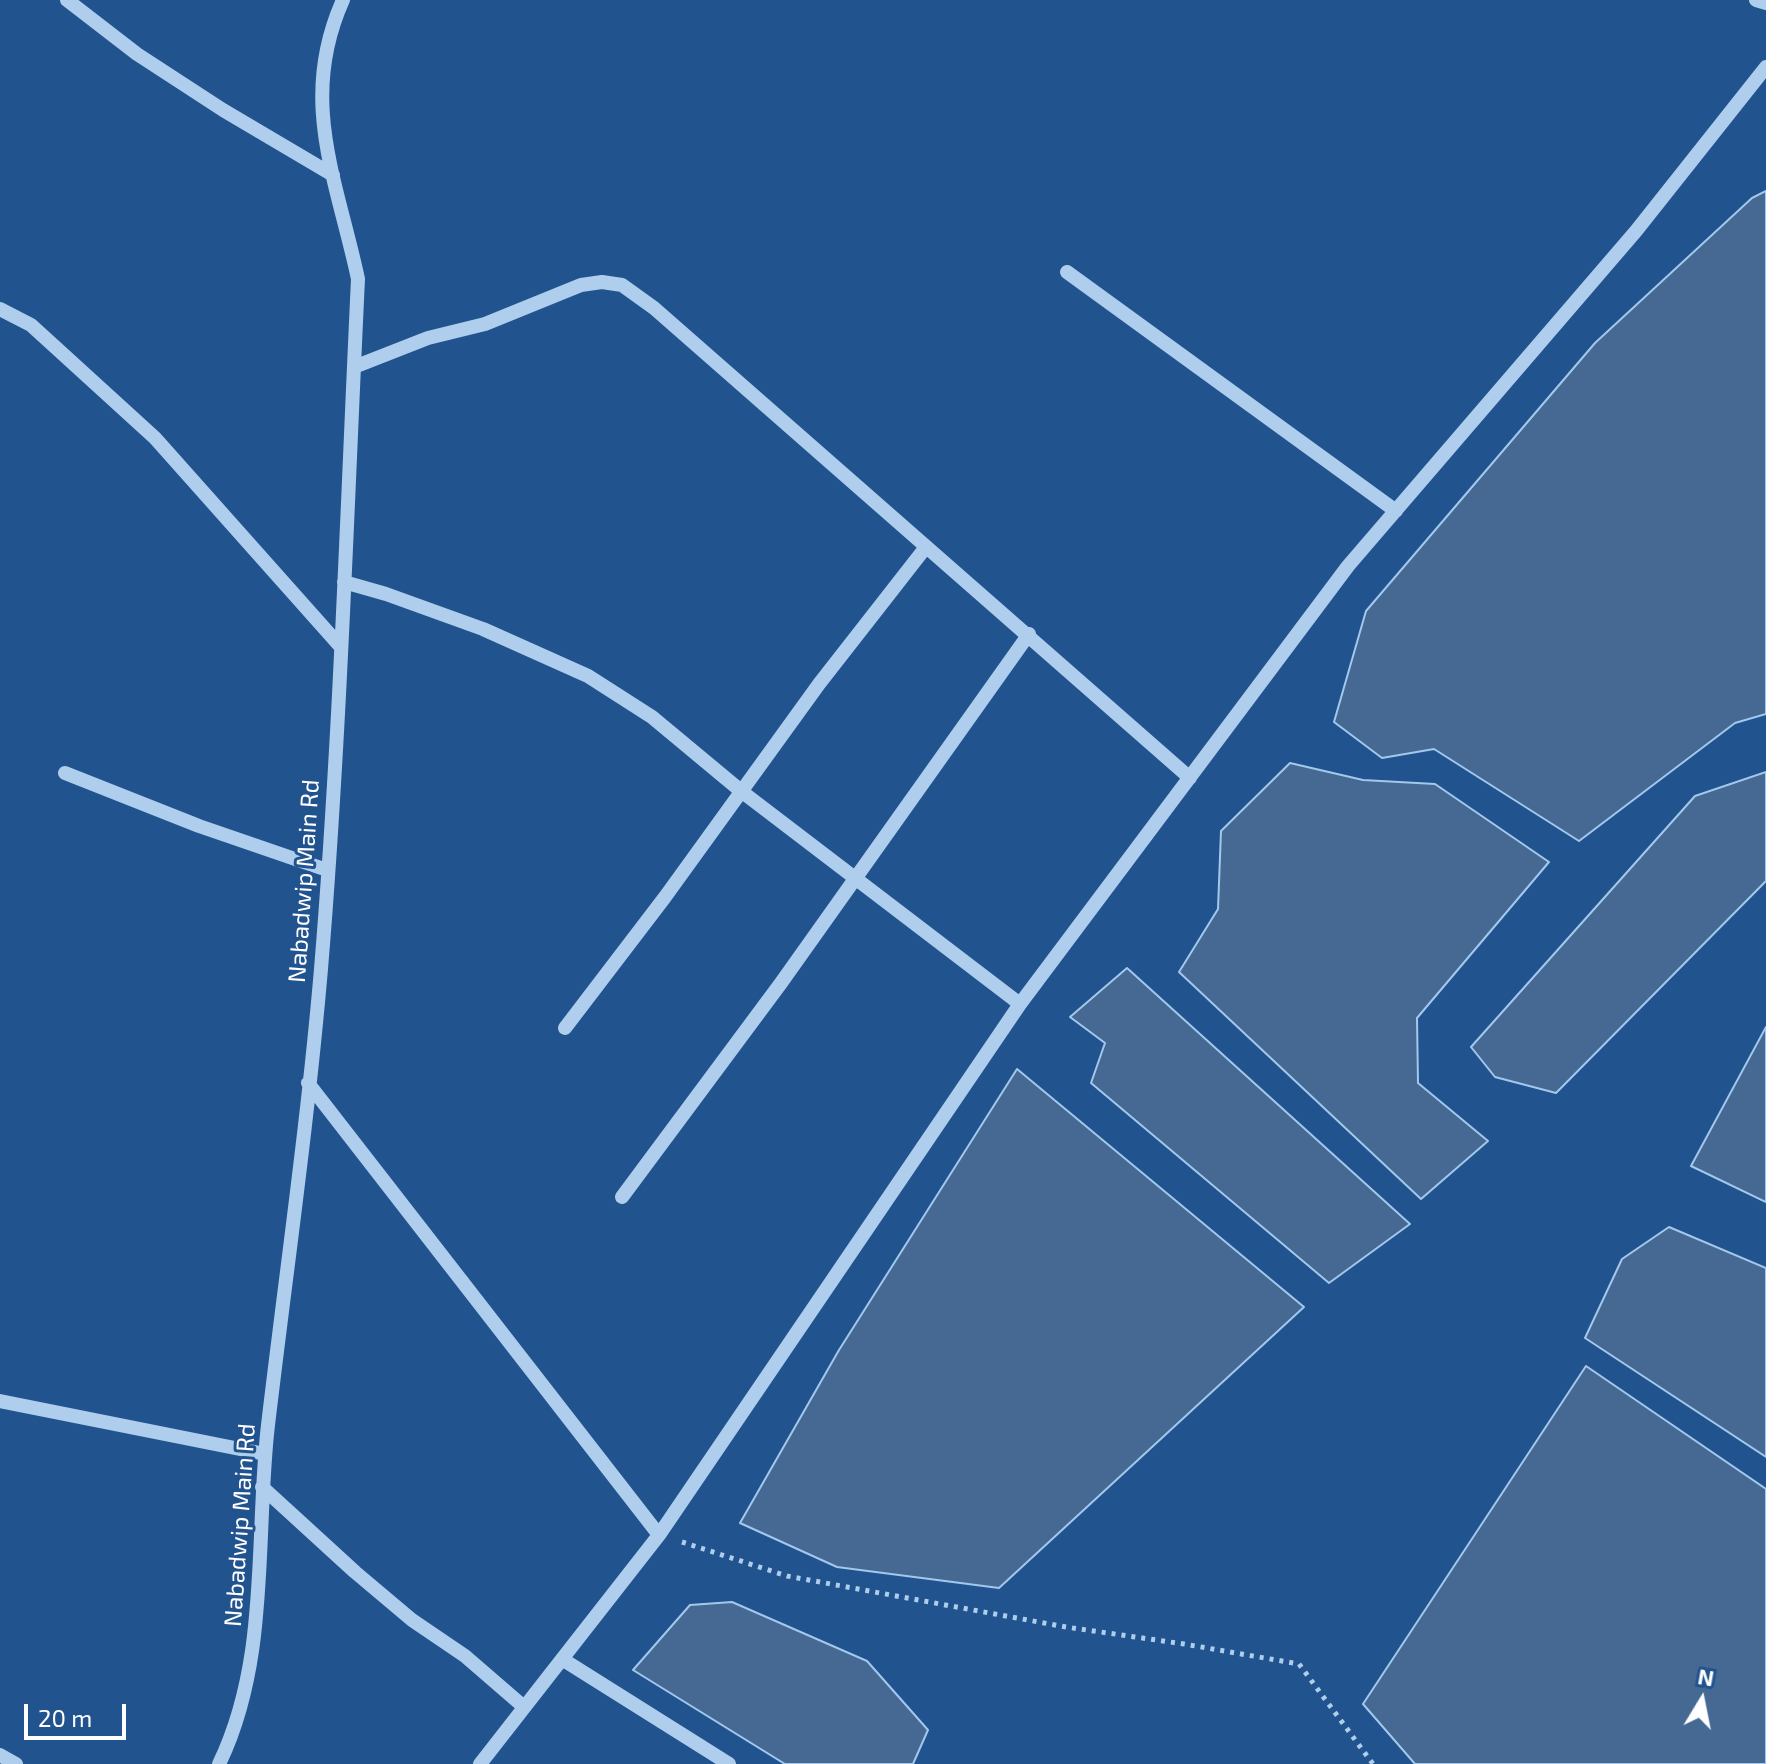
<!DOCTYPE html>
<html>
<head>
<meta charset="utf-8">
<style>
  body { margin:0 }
  #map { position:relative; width:1766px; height:1764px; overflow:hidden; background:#21538e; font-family:"Exo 2",sans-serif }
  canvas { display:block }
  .north { position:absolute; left:1662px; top:1660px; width:80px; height:80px; -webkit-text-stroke:6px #21538e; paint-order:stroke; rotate:10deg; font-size:22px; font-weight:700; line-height:32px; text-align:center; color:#fff }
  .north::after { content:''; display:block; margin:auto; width:28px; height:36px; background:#fff; clip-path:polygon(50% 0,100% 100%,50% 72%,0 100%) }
  .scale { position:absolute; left:24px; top:1704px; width:102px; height:36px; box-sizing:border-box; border:4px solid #fff; border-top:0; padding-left:10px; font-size:24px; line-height:28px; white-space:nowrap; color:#fff; -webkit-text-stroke:6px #21538e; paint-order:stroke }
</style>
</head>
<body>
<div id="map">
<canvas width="1766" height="1764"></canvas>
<div class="north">N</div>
<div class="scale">20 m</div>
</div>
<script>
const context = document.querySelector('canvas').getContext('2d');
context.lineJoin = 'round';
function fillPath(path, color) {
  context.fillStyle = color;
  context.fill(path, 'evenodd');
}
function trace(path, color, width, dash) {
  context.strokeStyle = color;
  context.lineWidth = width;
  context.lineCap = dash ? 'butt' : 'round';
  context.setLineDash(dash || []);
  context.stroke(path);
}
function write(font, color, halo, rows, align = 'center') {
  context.font = font + ' "Exo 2",sans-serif';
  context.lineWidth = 6;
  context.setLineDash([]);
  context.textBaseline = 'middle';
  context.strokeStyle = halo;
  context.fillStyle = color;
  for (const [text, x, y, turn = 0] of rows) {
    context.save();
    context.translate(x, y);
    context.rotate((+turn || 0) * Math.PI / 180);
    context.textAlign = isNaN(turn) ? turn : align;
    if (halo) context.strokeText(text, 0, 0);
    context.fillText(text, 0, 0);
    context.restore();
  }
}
const water = new Path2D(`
  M 1766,191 L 1766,714 L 1735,723 L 1579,841 L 1434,749 L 1382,758 L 1334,722 L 1366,611 L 1595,343 L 1752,198 Z
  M 1290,763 L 1363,780 L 1435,784 L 1549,862 L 1417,1018 L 1418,1083 L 1488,1141 L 1421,1199 L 1179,972 L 1218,909 L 1221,831 Z
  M 1766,772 L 1766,881 L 1556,1093 L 1495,1077 L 1471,1047 L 1695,796 Z
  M 1127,968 L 1410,1224 L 1329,1283 L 1091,1083 L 1105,1043 L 1070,1017 Z
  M 1766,1027 L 1766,1202 L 1691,1166 Z
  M 1017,1069 L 1304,1307 L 999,1588 L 837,1567 L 740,1523 L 839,1350 Z
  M 1669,1227 L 1766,1268 L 1766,1457 L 1585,1338 L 1622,1259 Z
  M 1586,1366 L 1766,1489 L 1766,1764 L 1415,1764 L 1363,1704 Z
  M 732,1602 L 867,1661 L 928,1730 L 913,1764 L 785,1764 L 633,1670 L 690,1605 Z`);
const path = new Path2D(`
  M 682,1542 L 787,1576 L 1066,1627 L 1184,1644 L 1299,1664 L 1373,1764`);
const minor = new Path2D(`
  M 67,0 L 137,54 L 223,110 L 333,175
  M 1756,0 L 1766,3
  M 1067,272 L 1396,511
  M 0,309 L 31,325 L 155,438 L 341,647
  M 354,367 L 428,338 L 485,324 L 581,285 L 602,282 L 622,285 L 654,308 L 1190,778
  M 344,582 L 386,594 L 483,629 L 588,676 L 652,717 L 741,791 L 1020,1004
  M 65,773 L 199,826 L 327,870
  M 565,1028 L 665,897 L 819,684 L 926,547
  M 308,1083 L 659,1535
  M 622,1197 L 781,983 L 1029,634
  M 0,1401 L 265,1454
  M 262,1487 L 355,1572 L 412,1620 L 465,1656 L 524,1707
  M 562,1659 L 729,1764
  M 0,1755 L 16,1764
  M 219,1764 C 270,1659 255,1537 268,1425 C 286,1273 308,1121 321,969 C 340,740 347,509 358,279 C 337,180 298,100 343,0
  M 480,1764 L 659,1535 L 1020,1004 L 1348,566 L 1636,231 L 1766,67`);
const streetNames = [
  ["Nabadwip Main Rd",304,881,-86],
  ["Nabadwip Main Rd",240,1525,-86]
];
fillPath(water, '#456993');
trace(water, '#a3c8ed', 2);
trace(path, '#afcdec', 5, [4, 6]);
trace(minor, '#afcdec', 14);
write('24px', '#fff', '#21538e', streetNames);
</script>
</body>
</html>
